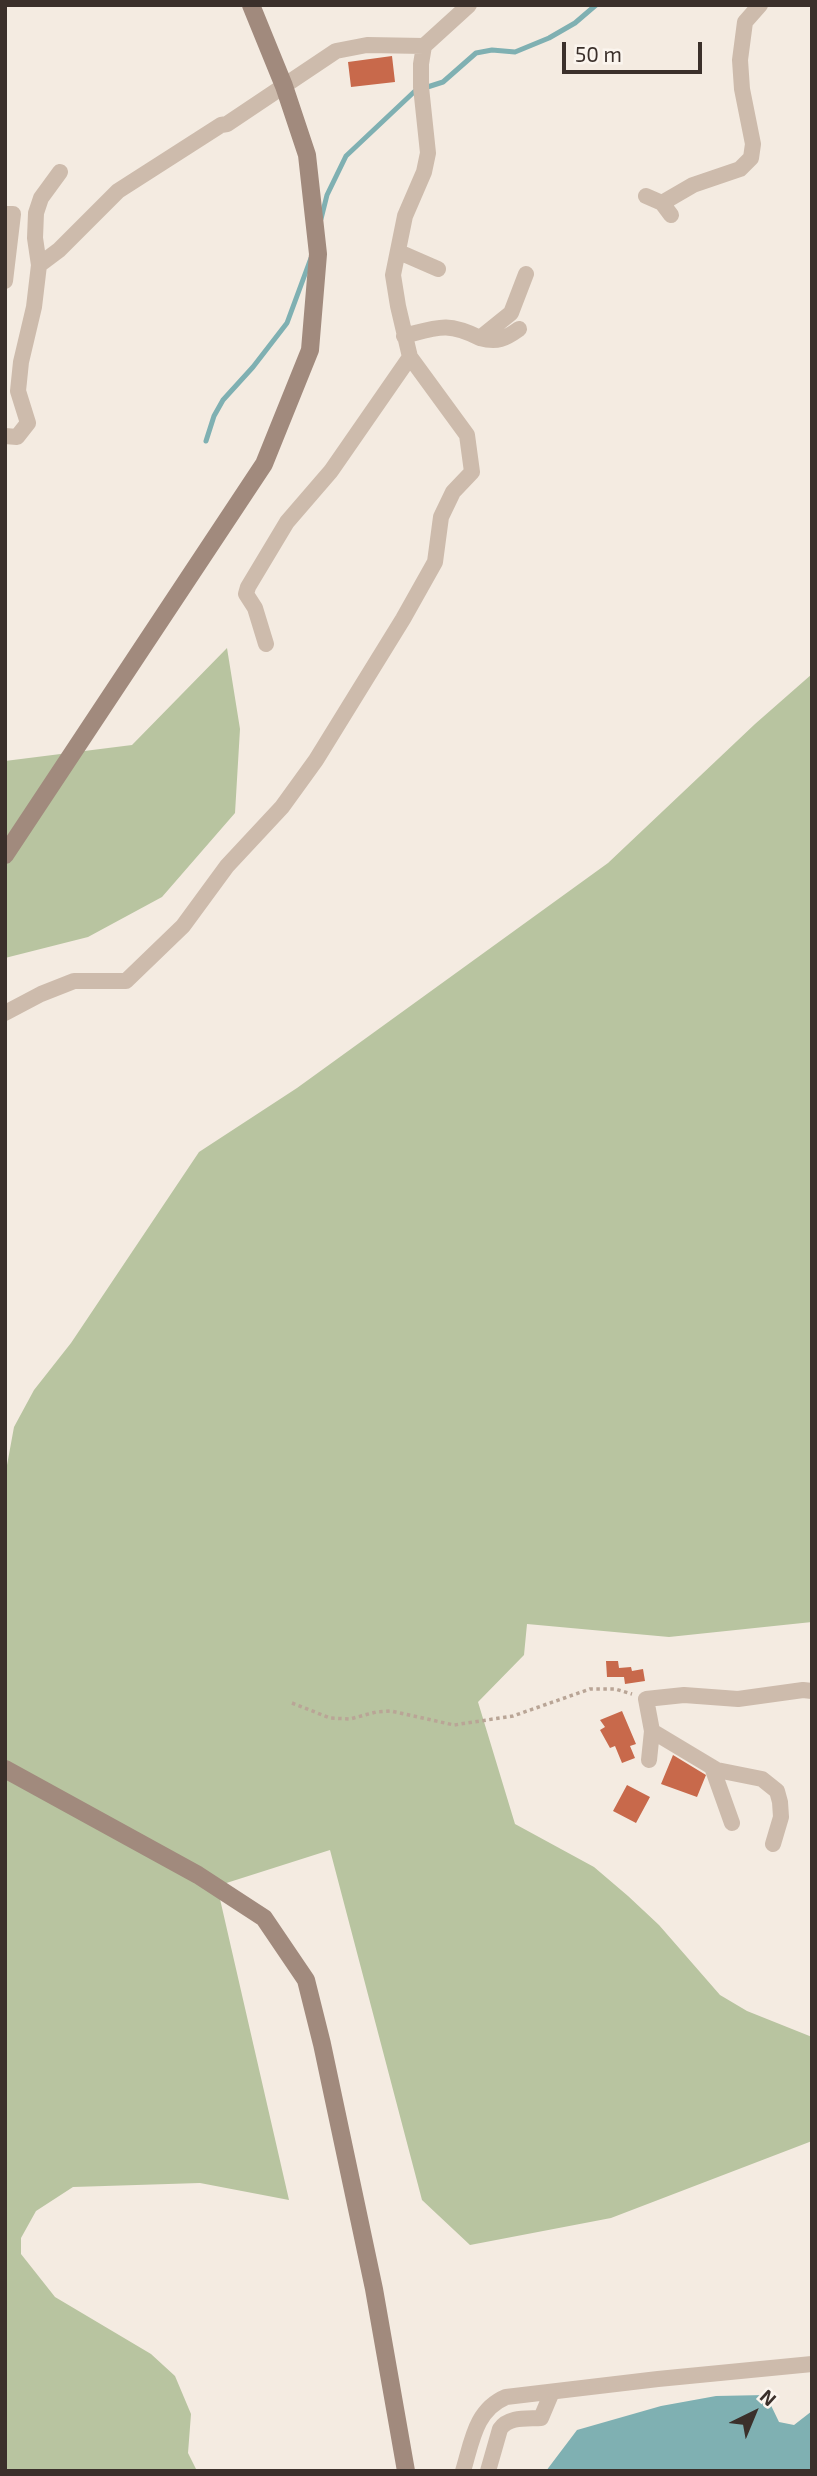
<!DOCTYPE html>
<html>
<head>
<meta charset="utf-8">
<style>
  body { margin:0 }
  #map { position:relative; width:817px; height:2476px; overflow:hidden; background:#f4ebe1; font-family:"Exo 2",sans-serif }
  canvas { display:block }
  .frame { position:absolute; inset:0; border:7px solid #3b302b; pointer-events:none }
  .north { position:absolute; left:719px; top:2378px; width:70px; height:70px; -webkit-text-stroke:5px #fbf5ee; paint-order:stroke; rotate:43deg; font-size:19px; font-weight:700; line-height:28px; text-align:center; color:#3b302b }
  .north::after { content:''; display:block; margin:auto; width:24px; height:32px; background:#3b302b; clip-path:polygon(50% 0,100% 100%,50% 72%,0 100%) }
  .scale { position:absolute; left:562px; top:42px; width:140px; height:32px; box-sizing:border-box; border:4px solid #3b302b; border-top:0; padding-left:9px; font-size:21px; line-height:24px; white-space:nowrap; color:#3b302b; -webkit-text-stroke:5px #fbf5ee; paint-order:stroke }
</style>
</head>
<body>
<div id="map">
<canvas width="817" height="2476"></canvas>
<div class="frame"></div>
<div class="north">N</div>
<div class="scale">50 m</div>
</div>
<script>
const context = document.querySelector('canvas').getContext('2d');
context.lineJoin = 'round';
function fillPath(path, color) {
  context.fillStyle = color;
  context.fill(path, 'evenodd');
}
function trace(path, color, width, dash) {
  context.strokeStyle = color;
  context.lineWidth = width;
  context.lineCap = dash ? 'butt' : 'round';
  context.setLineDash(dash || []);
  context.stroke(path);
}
const green = new Path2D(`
  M 227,648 L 240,729 L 235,813 L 162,897 L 88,937 L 5,958 L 5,761 L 132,745 Z
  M 812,674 L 812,1622 L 669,1637 L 527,1624 L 524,1655 L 478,1702 L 515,1824 L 594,1867 L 628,1896 L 659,1925 L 720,1995 L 747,2011 L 812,2037 L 812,2141 L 611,2218 L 470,2245 L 422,2200 L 330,1850 L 217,1886 L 289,2200 L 200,2183 L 73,2187 L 36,2211 L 21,2238 L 21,2254 L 55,2297 L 151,2354 L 175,2376 L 191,2414 L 188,2453 L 197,2471 L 5,2471 L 5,1476 L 14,1427 L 34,1390 L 71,1343 L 199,1152 L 297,1088 L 608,863 L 755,724 Z`);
const water = new Path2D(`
  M 766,2395 L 779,2422 L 794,2425 L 812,2411 L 812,2471 L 546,2471 L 577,2430 L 661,2406 L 716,2396 Z`);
const stream = new Path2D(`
  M 321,219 L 327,195 L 346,156 L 415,91 L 443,82 L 476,53 L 492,50 L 515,52 L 549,38 L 575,23 L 596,5
  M 206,441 L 214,416 L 223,400 L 253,367 L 287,323 L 311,258`);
const building = new Path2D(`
  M 392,56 L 395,82 L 351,87 L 348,62 Z
  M 606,1661 L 618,1661 L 619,1668 L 631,1667 L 632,1671 L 643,1669 L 645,1681 L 625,1684 L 624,1677 L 607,1677 Z
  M 622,1711 L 636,1744 L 630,1746 L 635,1758 L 622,1763 L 615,1746 L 610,1748 L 600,1730 L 605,1727 L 600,1720 Z
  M 673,1755 L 706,1775 L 697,1797 L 661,1784 Z
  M 627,1785 L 650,1797 L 636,1823 L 613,1811 Z`);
const path = new Path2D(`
  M 292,1703 L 330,1718 L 350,1719 L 376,1712 L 391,1711 L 454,1725 L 513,1716 L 590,1689 L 615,1689 L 632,1694`);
const street = new Path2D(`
  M 646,196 L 662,203 L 671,215
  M 662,203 L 693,185 L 740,169 L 751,158 L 753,144 L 742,89 L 740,60 L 745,22 L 760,5
  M 5,214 L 13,214 L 5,281
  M 399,252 L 438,269
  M 39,265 L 59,250 L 118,191 L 221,125 L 227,124 L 336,51 L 367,45 L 424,46
  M 404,336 C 439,327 447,322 480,338 L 511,313 L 526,274
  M 480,338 C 497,343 505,339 519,329
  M 5,436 L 17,437 L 28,423 L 18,391 L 21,362 L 34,307 L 39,265 L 35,238 L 36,213 L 41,198 L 60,172
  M 266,644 L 255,608 L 246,594 L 248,587 L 287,522 L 331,471 L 410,357
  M 5,1013 L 41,994 L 74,981 L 126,981 L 183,926 L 227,866 L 282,807 L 316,760 L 403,619 L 435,562 L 441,517 L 453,492 L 472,472 L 467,435 L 410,357 L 398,306 L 393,275 L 405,216 L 424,172 L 428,153 L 421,87 L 421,64 L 424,46 L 469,5
  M 652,1731 L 717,1770 L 762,1779 L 777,1791 L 780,1802 L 781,1817 L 773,1844
  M 649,1760 L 652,1731 L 646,1699 L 684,1695 L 738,1699 L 803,1690 L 812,1691
  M 712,1767 L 732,1823
  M 463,2471 C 472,2442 475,2410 506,2397 L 658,2379 L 812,2364
  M 488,2471 L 500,2429 C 509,2416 528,2419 541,2418 L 552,2392`);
const secondary = new Path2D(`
  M 5,855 L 264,464 L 310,350 L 318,254 L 307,155 L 284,86 L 251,5
  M 5,1769 L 198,1875 L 264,1918 L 306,1980 L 322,2044 L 374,2289 L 406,2471`);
fillPath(green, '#b8c4a0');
fillPath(water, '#7fb0b2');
trace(stream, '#7fb0b2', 5);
fillPath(building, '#c8694b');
trace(path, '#b9a596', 3.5, [3.5, 3.5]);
trace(street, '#cdbbac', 16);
trace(secondary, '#a18a7d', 18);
</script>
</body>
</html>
